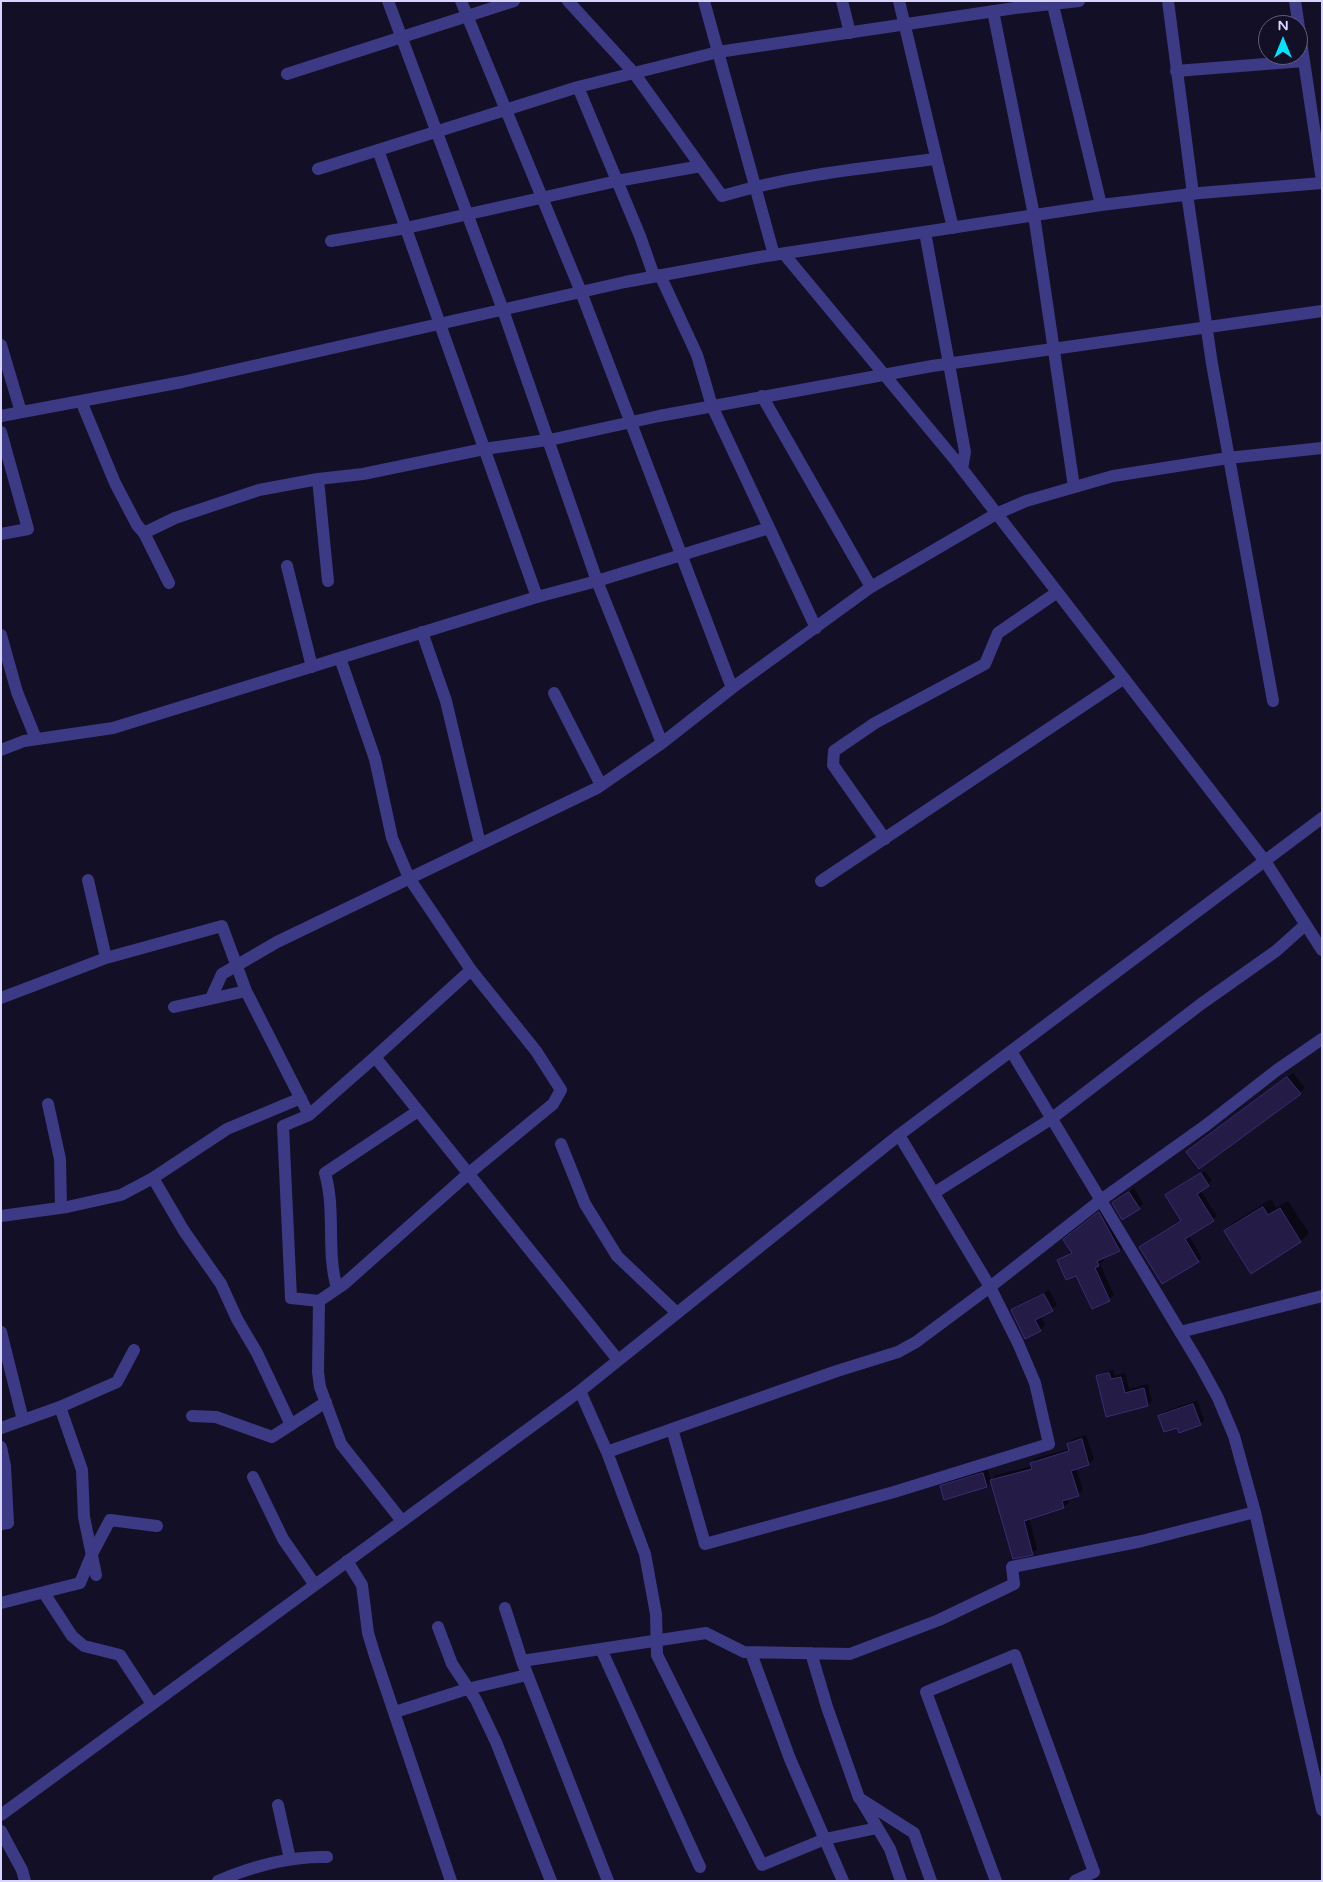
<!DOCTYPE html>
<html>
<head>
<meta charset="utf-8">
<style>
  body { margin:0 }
  #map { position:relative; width:1323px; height:1882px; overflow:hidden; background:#130f26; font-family:"Varela Round",sans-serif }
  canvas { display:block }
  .frame { position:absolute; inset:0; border:2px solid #d9d4ff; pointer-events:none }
  .north { position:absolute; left:1258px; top:15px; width:50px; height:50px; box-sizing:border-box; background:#130f26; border:1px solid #625e7d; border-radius:50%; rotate:0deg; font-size:14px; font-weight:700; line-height:20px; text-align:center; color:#d9d4ff }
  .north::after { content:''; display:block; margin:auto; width:18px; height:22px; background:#00e5ff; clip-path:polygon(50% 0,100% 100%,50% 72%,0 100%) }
</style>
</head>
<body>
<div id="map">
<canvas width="1323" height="1882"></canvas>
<div class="frame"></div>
<div class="north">N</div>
</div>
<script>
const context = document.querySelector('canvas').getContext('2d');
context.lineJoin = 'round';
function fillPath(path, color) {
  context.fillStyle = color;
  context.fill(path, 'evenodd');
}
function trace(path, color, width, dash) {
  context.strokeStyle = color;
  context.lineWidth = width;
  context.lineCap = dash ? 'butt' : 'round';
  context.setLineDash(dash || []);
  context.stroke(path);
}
const shadow = new Path2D(`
  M 1293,1073 L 1305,1088 L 1199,1167 L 1188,1152 Z
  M 1205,1171 L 1212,1181 L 1200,1190 L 1217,1216 L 1189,1236 L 1202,1258 L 1198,1261 L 1145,1244 L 1182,1220 L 1171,1192 Z
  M 1134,1188 L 1143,1204 L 1139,1208 L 1113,1203 Z
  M 1271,1199 L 1276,1208 L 1288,1201 L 1309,1233 L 1301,1241 L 1225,1231 L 1233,1223 Z
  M 1104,1208 L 1125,1245 L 1120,1250 L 1102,1258 L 1104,1260 L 1100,1264 L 1114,1295 L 1109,1300 L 1059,1260 L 1072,1251 L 1069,1236 Z
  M 1049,1290 L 1057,1305 L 1041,1316 L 1045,1325 L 1040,1330 L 1012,1311 L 1018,1306 Z
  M 1113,1370 L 1115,1376 L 1125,1373 L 1129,1389 L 1148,1384 L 1152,1401 L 1148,1405 L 1107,1415 L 1098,1377 L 1102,1373 Z
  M 1197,1400 L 1204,1420 L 1200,1424 L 1178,1426 L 1160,1417 L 1164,1412 Z
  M 1086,1435 L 1094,1459 L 1089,1464 L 1076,1468 L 1083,1490 L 1078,1495 L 1067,1498 L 1069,1502 L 1064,1507 L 1029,1518 L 1037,1549 L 1032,1553 L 991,1481 L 986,1486 L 941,1487 L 946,1482 L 988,1469 L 991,1480 L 996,1475 L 1032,1466 L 1031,1463 L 1036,1458 L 1070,1449 L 1068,1444 L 1073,1439 Z`);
const building = new Path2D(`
  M 1287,1077 L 1301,1094 L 1199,1169 L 1186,1152 Z
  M 1201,1173 L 1209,1186 L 1197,1194 L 1214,1221 L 1185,1239 L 1199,1262 L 1162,1284 L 1139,1247 L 1181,1221 L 1165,1195 Z
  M 1129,1192 L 1140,1209 L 1122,1220 L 1112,1203 Z
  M 1263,1207 L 1268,1215 L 1280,1208 L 1301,1242 L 1251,1274 L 1224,1231 Z
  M 1099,1212 L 1120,1251 L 1097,1261 L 1099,1266 L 1095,1268 L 1110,1301 L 1092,1309 L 1076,1276 L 1066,1280 L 1057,1260 L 1072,1253 L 1063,1240 Z
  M 1044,1294 L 1053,1311 L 1035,1320 L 1041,1331 L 1025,1339 L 1011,1310 Z
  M 1109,1373 L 1111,1379 L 1121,1377 L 1125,1393 L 1144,1388 L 1148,1406 L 1106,1417 L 1096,1376 Z
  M 1193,1404 L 1201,1425 L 1179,1433 L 1177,1428 L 1164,1432 L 1158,1416 Z
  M 1082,1439 L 1089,1465 L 1071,1471 L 1079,1496 L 1062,1501 L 1064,1508 L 1024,1521 L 1033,1555 L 1013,1559 L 990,1480 L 1032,1469 L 1030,1463 L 1069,1451 L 1067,1444 Z
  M 983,1473 L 987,1487 L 944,1500 L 940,1486 Z`);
const minor = new Path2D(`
  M 388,1 L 503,310 L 597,581 L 662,743
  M 461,1 L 581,292 L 732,688
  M 568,1 L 634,73 L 722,196 C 792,175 864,168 936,159
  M 704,1 L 774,255
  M 842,1 L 850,33
  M 899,1 L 953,228
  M 1052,1 L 1101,205
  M 1168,1 L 1193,194
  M 1295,1 L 1322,181
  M 993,11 L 1034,215 L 1074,487
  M 1176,71 L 1304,61
  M 287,74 L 514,1
  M 578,87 L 640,236 L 654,276
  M 378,150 L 537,597
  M 318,169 L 578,87 L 718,52 L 1015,8 L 1079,1
  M 1187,194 L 1212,364 L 1273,701
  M 925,232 L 965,452 L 962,469
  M 331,241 L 406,228 L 617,181 L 701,166
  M 784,254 L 956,461 L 1265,861 L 1322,950
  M 660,275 L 697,355 L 712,406 L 816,628
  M 1,345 L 21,412
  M 762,396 L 871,587
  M 81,401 L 115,483 L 137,525 L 144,533 L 169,583
  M 1,416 L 182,382 L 625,282 L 760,257 L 1101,205 L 1200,193 L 1322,183
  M 1,432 L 28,529 L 1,534
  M 318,479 L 328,581
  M 144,533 L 175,518 L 259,490 L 318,479 L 363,474 L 484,449 L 554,439 L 659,416 L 932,366 L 1322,311
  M 287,566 L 312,667
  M 422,632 L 446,701 L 480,844
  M 1,635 L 17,692 L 36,739
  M 340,658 L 375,759 L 392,838 L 409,878 L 471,970 L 536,1051 L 561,1090 L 553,1104 L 468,1174 L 344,1284 L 319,1301 L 318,1372 L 320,1387 L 341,1444 L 402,1521
  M 554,693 L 601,785
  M 1,750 L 24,741 L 113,728 L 537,597 L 597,581 L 769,528
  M 885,839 L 833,765 L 834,751 L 875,723 L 985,664 L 998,633 L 1056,593
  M 88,880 L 106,958 L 222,926 L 246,991
  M 821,881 L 1123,679
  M 1,998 L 106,958
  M 211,998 L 222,974 L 277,942 L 597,788 L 662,743 L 732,688 L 871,587 L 996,514 L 1026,501 L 1113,476 L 1228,458 L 1322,448
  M 174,1007 L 246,991 L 309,1115 L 375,1057 L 618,1360
  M 1011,1051 L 1200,1365 L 1218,1398 L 1234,1436 L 1255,1512 L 1322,1810
  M 375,1057 L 471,970
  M 48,1104 L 60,1159 L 61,1208
  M 309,1115 L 283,1126 L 291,1298 L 319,1301
  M 561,1144 L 585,1204 L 617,1256 L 677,1313
  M 153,1178 L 184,1231 L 221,1284 L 237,1319 L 257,1353 L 291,1425
  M 934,1193 L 1051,1119 L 1201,1004 L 1276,951 L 1304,926
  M 1,1216 L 67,1207 L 121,1195 L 153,1178 L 227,1129 L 301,1098
  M 337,1288 C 326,1251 336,1211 325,1173 L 418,1111
  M 1,1332 L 23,1420
  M 1180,1332 L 1322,1296
  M 580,1391 L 607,1452 L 645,1554 L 656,1614 L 657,1655 L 762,1865 L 825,1839 L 877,1828
  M 60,1407 L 82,1470 L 84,1517 L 96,1575
  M 192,1416 L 216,1417 L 272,1437 L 326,1402
  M 1,1428 L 60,1407 L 117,1382 L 134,1350
  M 672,1429 L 705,1544 L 894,1492 L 1049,1444 L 1035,1383 L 1018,1343 L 990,1287 L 899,1135
  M 1,1447 L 5,1466 L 8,1523 L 1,1524
  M 607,1452 L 837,1371 L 898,1352 L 916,1342 L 990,1287 L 1101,1200 L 1205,1126 L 1277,1070 L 1322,1039
  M 253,1477 L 283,1539 L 315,1585
  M 347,1561 L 362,1585 L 368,1633 L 375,1656 L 451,1881
  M 44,1593 L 72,1636 L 84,1646 L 120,1655 L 152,1704
  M 1,1603 L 80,1583 L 92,1554 L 110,1520 L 157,1526
  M 505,1608 L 522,1661 L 608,1881
  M 438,1627 L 452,1664 L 476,1700 L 496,1742 L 551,1881
  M 601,1649 L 700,1867
  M 751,1653 L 790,1759 L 843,1881
  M 811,1653 L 827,1707 L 859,1798 L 914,1833 L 931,1881
  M 522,1661 L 706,1633 L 744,1652 L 850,1654 L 939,1620 L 1014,1584 L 1012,1567 L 1142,1541 L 1255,1512
  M 395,1712 L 467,1689 L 527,1675
  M 861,1800 L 890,1849 L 901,1881
  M 278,1805 L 290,1859
  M 1,1815 L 580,1391 L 899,1135 L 1322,818
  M 1,1831 L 22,1870 L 25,1881
  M 218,1881 C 253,1866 289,1856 327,1857
  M 996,1881 L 926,1692 L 1015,1655 L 1094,1872 L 1075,1881`);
fillPath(shadow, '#0007');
fillPath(building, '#241b47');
trace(building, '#3b2d73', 1);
trace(minor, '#3d3a85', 12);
</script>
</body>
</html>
